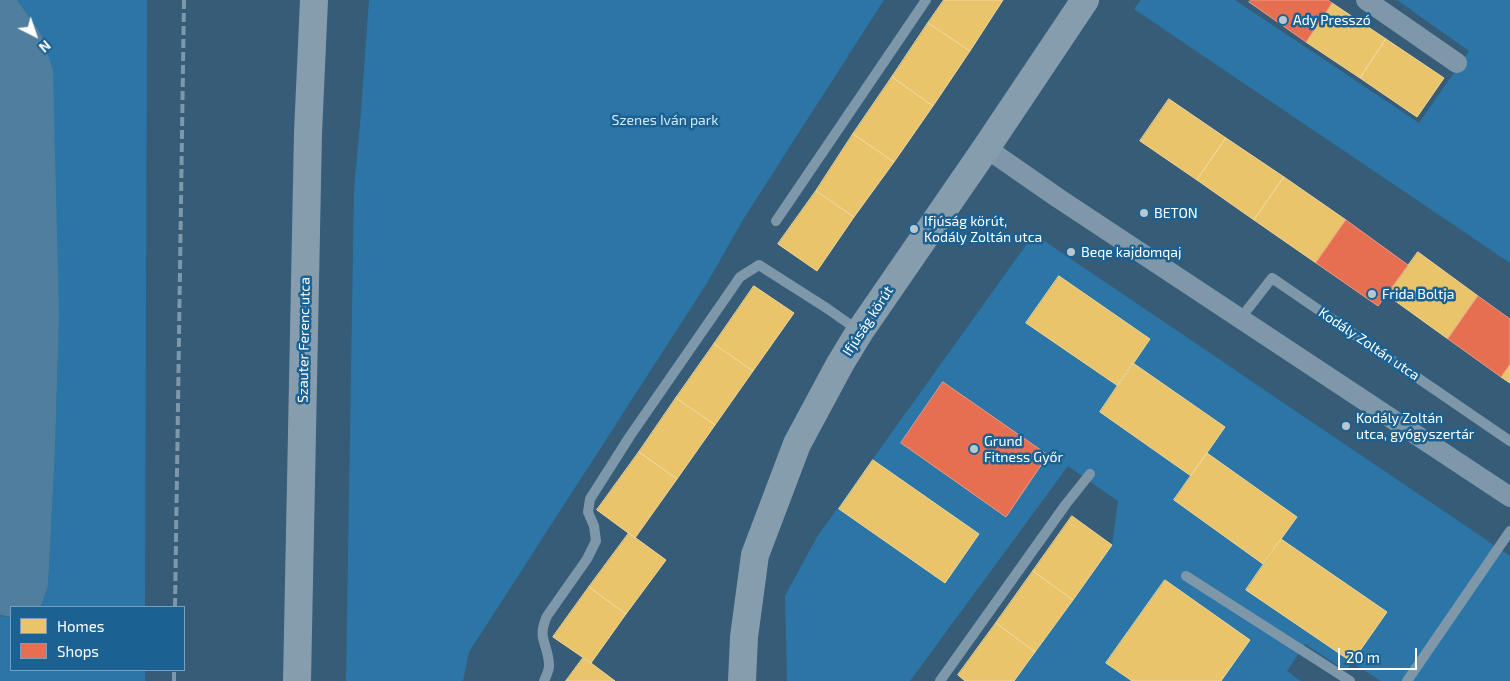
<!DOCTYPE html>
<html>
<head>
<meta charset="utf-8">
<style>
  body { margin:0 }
  #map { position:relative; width:1510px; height:681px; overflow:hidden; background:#365c77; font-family:"Exo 2",sans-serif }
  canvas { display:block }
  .legend { position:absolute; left:10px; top:606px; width:175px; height:65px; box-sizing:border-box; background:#1b6192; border:1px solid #76a0be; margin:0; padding:6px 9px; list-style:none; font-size:15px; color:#fff }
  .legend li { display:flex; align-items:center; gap:10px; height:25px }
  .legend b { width:25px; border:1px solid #76a0be }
  .north { position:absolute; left:10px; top:10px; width:50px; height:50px; -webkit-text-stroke:4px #1b6192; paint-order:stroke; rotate:139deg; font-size:14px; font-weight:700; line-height:20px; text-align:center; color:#fff }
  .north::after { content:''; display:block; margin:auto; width:18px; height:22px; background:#fff; clip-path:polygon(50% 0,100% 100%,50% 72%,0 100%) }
  .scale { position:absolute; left:1338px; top:648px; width:79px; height:22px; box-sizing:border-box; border:2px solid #fff; border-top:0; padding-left:6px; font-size:15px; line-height:18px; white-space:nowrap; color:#fff; -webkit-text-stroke:4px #1b6192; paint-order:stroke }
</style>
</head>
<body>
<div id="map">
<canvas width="1510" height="681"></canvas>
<ul class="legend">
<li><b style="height:14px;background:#e9c46a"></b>Homes</li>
<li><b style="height:14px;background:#e76f51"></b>Shops</li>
</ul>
<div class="north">N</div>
<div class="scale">20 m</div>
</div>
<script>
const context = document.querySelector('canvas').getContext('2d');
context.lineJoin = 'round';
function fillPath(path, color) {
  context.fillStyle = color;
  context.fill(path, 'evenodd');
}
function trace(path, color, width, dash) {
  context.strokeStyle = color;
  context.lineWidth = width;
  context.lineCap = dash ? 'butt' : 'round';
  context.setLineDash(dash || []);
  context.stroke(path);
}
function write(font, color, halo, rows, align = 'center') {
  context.font = font + ' "Exo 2",sans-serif';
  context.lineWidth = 5;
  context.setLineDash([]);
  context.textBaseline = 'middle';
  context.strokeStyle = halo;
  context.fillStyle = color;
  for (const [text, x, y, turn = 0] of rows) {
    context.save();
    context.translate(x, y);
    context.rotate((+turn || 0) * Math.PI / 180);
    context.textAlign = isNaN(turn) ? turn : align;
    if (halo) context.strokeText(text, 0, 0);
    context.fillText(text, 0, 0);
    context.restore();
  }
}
const green = new Path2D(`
  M 17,0 L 147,0 L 145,607 L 39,607 L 42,604 L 48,586 L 55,452 L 59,319 L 40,32 Z
  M 369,0 L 884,0 L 744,218 L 707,283 L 469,652 L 463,681 L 346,681 L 354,189 L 360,125 Z
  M 1141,0 L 1235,0 L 1419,123 L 1469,51 L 1397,0 L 1510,0 L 1510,263 L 1134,9 Z
  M 1034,234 L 1510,556 L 1510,681 L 1381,681 L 1352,662 L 1346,671 L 1305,644 L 1287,671 L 1301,681 L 1014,681 L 1112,545 L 1118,501 L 1068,466 L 910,681 L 787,681 L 785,596 L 817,537 ZM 1059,276 L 1150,339 L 1133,363 L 1225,427 L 1207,453 L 1297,517 L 1281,539 L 1387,612 L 1352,662 L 1246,590 L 1263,564 L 1174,500 L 1191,476 L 1100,412 L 1118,386 L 1026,323 Z
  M 0,616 L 11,617 L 11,670 L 145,670 L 145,681 L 0,681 Z`);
const water = new Path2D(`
  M 0,0 L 17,0 L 40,32 L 53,70 L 59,319 L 55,452 L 48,586 L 42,604 L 39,607 L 11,607 L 11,617 L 0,615 Z`);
const homes = new Path2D(`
  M 944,0 L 1003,0 L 970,51 L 928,23 Z
  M 1332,3 L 1386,39 L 1360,78 L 1306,42 Z
  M 928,23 L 970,51 L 933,106 L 892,77 Z
  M 1386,39 L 1444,78 L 1417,117 L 1360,78 Z
  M 892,77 L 933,106 L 894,162 L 853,134 Z
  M 1169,99 L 1226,138 L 1197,180 L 1140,141 Z
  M 853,134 L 894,162 L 854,217 L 816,191 Z
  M 1226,138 L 1284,177 L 1254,220 L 1197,180 Z
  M 1284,177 L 1346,220 L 1316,263 L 1254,220 Z
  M 816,191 L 854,217 L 817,271 L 778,244 Z
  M 1418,252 L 1478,296 L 1448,339 L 1387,295 Z
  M 1059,276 L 1150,339 L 1118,386 L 1026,323 Z
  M 754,286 L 794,313 L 753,371 L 714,344 Z
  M 714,344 L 753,371 L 715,425 L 676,398 Z
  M 1133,363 L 1225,427 L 1191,476 L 1100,412 Z
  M 1510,364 L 1510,383 L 1501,377 Z
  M 676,398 L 715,425 L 677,479 L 639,452 Z
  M 639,452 L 677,479 L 635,538 L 597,510 Z
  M 1207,453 L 1297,517 L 1263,564 L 1174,500 Z
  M 873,460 L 979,534 L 945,583 L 839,509 Z
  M 1072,516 L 1112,545 L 1073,600 L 1033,571 Z
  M 629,533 L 666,560 L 626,614 L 589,587 Z
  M 1281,539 L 1387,612 L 1352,662 L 1246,590 Z
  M 1033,571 L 1073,600 L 1035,652 L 996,623 Z
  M 1165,580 L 1250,640 L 1221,681 L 1132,681 L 1106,663 Z
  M 589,587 L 626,614 L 591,663 L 553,637 Z
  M 996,623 L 1035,652 L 1014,681 L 965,681 L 958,675 Z
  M 583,658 L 591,663 L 615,681 L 566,681 Z`);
const shops = new Path2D(`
  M 1251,0 L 1328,0 L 1332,3 L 1306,42 L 1249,2 Z
  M 1346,220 L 1408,265 L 1378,306 L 1316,263 Z
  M 1478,296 L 1510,319 L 1510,364 L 1501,377 L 1448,339 Z
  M 943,382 L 1048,455 L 1006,517 L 901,443 Z`);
const lane = new Path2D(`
  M 776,221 L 926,0
  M 1240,319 L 1272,278 L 1510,441
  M 1186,576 L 1350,681
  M 544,681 C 546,676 549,671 549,666 C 549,644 536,640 547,616 L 587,559 L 596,541 L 594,526 L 588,512 L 590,499 L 630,436 L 740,277 L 759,265 L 828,309 L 859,331
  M 940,681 L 1066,504 L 1090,474
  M 1407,681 L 1510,531`);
const street = new Path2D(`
  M 1366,0 L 1457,63
  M 986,148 L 1058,198 L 1510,497`);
const secondary = new Path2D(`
  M 297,681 L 308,133 L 314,0
  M 742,681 L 744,637 L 755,555 L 797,444 L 840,364 L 860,331 L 986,148 L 1085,0`);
const rail = new Path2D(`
  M 175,607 L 184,0
  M 174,681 L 174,670`);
const markers = [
  [1283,20,5,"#b9c6cf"],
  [1144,213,5,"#b9c6cf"],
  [914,229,5,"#b9c6cf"],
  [1071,252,5,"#b9c6cf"],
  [1372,294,5,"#b9c6cf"],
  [1346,426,5,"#b9c6cf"],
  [974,449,5,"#b9c6cf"]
];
const poiNames = [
  ["Ady Presszó",1293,20],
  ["BETON",1154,213],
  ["Ifjúság körút,",924,221],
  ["Kodály Zoltán utca",924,237],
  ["Beqe kajdomqaj",1081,252],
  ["Frida Boltja",1382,294],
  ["Kodály Zoltán",1356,418],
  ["utca, gyógyszertár",1356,434],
  ["Grund",984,441],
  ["Fitness Győr",984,457]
];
const parkNames = [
  ["Szenes Iván park",665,120]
];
const streetNames = [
  ["Ifjúság körút",868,321,-57],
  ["Szauter Ferenc utca",304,340,-89],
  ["Kodály Zoltán utca",1369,344,34]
];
fillPath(green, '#2c76a7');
fillPath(water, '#4f7e9f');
fillPath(homes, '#e9c46a');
trace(homes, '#f0d697', 1);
fillPath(shops, '#e76f51');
trace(shops, '#ee9a85', 1);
trace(lane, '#7e98aa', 10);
trace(street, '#7e98aa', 20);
trace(secondary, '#869dae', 28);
trace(rail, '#7e98a9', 4, [9, 4]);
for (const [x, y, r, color] of markers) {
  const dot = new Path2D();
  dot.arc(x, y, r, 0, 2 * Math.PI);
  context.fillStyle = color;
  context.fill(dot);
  trace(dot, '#1b6192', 2);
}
write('14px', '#fff', '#1b6192', poiNames, 'left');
write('14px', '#d1eafa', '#1b6192', parkNames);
write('14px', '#fff', '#1b6192', streetNames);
</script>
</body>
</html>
